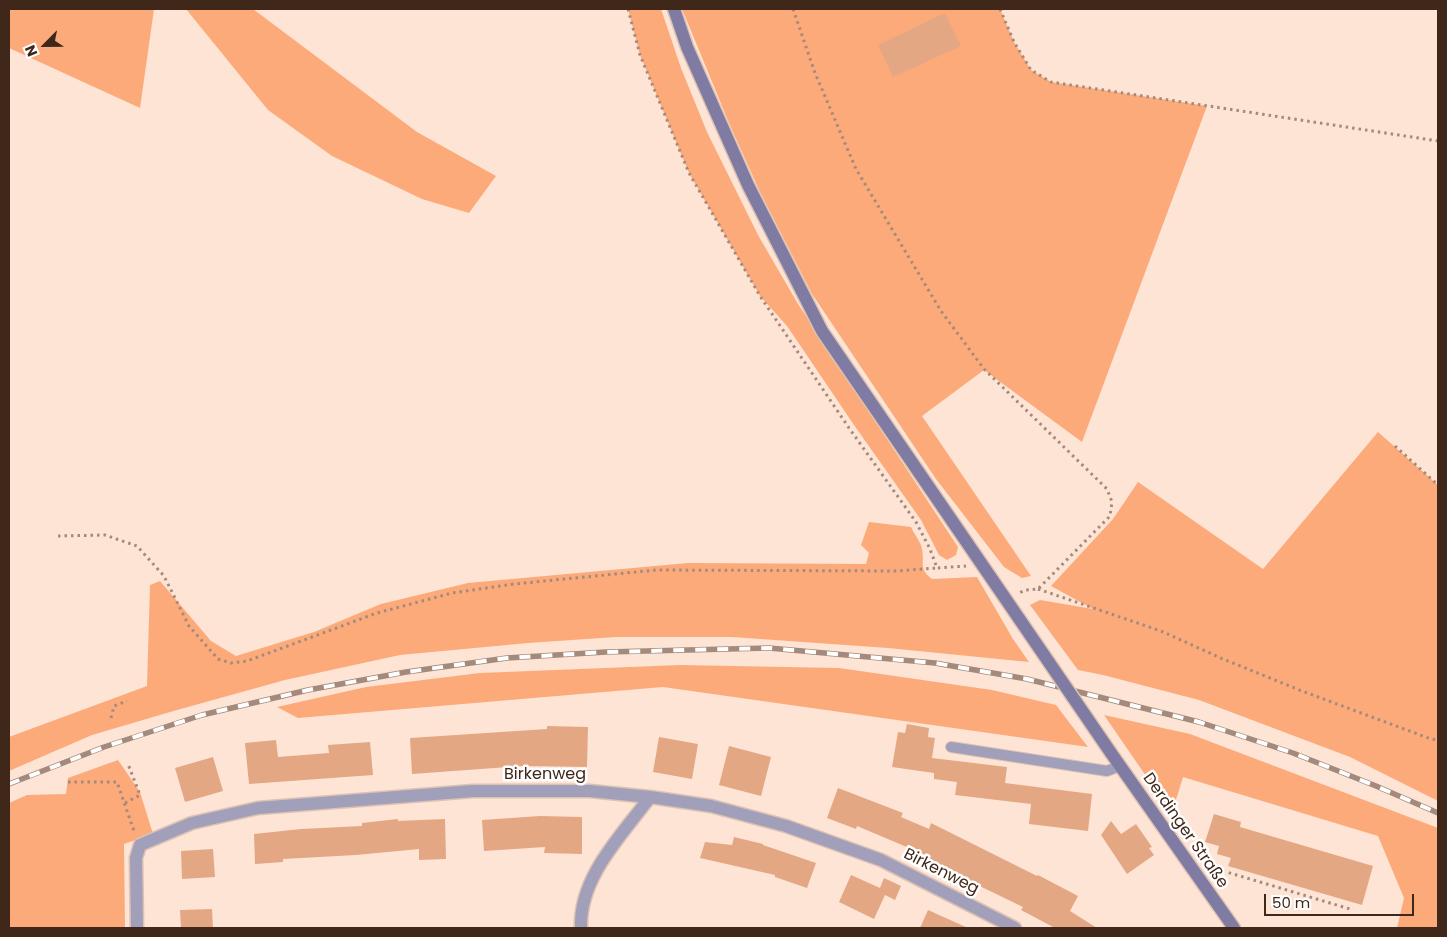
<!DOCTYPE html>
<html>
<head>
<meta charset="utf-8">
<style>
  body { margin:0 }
  #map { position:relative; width:1447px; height:937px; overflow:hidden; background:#fee4d5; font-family:Poppins,sans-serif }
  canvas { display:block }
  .frame { position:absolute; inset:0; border:10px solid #3f2719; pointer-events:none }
  .north { position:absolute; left:20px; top:20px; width:50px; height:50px; -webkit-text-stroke:4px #fff; paint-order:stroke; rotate:247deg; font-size:14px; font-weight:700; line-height:20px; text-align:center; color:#3f2719 }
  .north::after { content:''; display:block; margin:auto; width:18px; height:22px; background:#3f2719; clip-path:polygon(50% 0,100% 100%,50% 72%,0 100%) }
  .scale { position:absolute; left:1264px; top:894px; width:150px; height:22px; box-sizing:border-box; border:2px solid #3f2719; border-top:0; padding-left:6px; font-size:15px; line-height:18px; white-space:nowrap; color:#3f2719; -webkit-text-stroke:4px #fff; paint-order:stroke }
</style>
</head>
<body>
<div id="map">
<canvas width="1447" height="937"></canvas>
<div class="frame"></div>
<div class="north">N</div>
<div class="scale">50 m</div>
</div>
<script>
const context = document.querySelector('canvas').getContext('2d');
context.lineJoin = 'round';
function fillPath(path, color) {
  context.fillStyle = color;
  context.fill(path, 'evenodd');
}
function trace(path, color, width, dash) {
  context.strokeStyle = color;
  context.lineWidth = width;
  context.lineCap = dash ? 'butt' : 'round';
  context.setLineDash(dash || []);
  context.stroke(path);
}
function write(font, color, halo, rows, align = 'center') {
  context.font = font + ' Poppins,sans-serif';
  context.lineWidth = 5;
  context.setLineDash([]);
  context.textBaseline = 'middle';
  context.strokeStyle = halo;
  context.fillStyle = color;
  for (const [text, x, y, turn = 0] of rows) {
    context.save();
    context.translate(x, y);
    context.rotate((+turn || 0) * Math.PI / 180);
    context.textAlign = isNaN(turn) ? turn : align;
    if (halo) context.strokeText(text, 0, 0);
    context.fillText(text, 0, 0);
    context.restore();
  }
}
const green = new Path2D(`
  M 9,9 L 154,9 L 140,108 L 9,48 Z
  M 186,9 L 253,9 L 417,132 L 496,176 L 469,213 L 422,199 L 332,156 L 268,110 Z
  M 628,9 L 661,9 L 681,68 L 707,132 L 758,235 L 798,304 L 958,547 L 956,555 L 947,560 L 939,555 L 921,520 L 854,425 L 787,326 L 760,296 L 689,173 L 640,55 Z
  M 682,9 L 1000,9 L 1014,42 L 1031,70 L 1051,82 L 1207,106 L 1082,442 L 984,370 L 922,416 L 1031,576 L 1022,578 L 1004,567 L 936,479 L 812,294 L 760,192 L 729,123 Z
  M 1378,432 L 1438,485 L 1438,801 L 1350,757 L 1199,700 L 1103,675 L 1078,670 L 1030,605 L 1040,600 L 1093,609 L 1051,586 L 1113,519 L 1138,482 L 1263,569 Z
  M 869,522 L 911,527 C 914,534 921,542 922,549 C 925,564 918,568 932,579 L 977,577 L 1013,639 L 1029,662 L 888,648 L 732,637 L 616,637 L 528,643 L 400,655 L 285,680 L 177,710 L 92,735 L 9,771 L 9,737 L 147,686 L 150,585 L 160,581 L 211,641 L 236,656 L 314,632 L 381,604 L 468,583 L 688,563 L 866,564 L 869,553 L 861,545 Z
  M 680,665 L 839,668 L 992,690 L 1056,705 L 1088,747 L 663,687 L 298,718 L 277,707 L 366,687 L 480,673 Z
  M 1104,715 L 1190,734 L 1438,828 L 1438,928 L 1397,928 L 1404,898 L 1378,836 L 1183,777 L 1175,803 L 1168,808 Z
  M 118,760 L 140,792 L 153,834 L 124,844 L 125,928 L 9,928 L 9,803 L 27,795 L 66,794 L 68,778 Z`);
const building = new Path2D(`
  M 945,13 L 961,46 L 893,77 L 878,45 Z
  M 907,724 L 929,728 L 928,737 L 935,738 L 932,758 L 1007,767 L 1005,783 L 1092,794 L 1088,831 L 1029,824 L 1031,804 L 955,795 L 957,782 L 934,779 L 934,773 L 892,767 L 898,732 L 905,733 Z
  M 547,726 L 588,727 L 587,767 L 522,766 L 412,774 L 410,738 L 547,729 Z
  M 659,737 L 698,744 L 692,779 L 653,772 Z
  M 276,740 L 278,757 L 329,753 L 328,745 L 370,742 L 373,775 L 249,784 L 245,743 Z
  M 729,746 L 771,757 L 761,796 L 719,785 Z
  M 213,757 L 223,791 L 185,802 L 175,768 Z
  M 838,788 L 903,813 L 901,817 L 929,829 L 931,823 L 1037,876 L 1038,875 L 1078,896 L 1070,911 L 1097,928 L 1055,928 L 1021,910 L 1023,907 L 926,860 L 928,856 L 857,826 L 856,829 L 827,818 Z
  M 1214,814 L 1241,822 L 1240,827 L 1373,866 L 1362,905 L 1228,866 L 1231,858 L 1217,854 L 1219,846 L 1205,842 Z
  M 540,816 L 582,817 L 582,854 L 544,853 L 545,847 L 484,851 L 482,820 Z
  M 398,819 L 398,821 L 445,819 L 446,859 L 419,860 L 419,849 L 356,855 L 283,859 L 283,862 L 255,864 L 254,834 L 301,829 L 362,826 L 362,823 Z
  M 1111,821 L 1121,834 L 1136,824 L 1152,847 L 1149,848 L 1154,855 L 1127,874 L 1101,835 Z
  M 734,837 L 763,844 L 763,845 L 816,863 L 807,888 L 775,877 L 775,875 L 700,858 L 705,842 L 732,845 Z
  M 213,849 L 215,877 L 182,879 L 181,851 Z
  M 851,875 L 880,888 L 884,878 L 901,886 L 895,900 L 885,895 L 874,919 L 839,902 Z
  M 212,909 L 213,928 L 181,928 L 180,910 Z
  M 928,910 L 968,928 L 920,928 Z`);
const path = new Path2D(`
  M 628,9 L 640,55 L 689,173 L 760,296 L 849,428 L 916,522 L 930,549 L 937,568 L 966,566
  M 793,9 L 815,73 L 856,169 L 941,311 L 984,369 L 1107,489 L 1112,502 L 1110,516 L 1038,589 L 1026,590 L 1019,593
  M 1000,9 L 1014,42 L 1031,70 L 1051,82 L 1438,141
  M 1395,446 L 1438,485
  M 58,536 L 105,535 L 137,546 L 164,576 L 189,626 L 218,659 L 231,663 L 247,661 L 377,613 L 452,593 L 514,584 L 656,570 L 896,571 L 937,568
  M 1038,589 L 1161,631 L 1223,659 L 1302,691 L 1431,739 L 1438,740
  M 111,718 L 114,706 L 127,701
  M 68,782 L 117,782 L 134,831
  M 125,803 L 140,795 L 128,764
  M 1210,867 L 1350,909`);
const service = new Path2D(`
  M 951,747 L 1107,771 L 1120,766`);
const minor = new Path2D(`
  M 137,928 L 136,858 L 140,845 L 192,823 L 258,808 L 473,791 L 590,791 L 650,797 L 711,806 L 786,826 L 881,860 L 1015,928
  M 581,928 C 579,877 622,835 650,797`);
const secondary = new Path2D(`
  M 674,9 L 687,47 L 748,185 L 822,331 L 1020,620
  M 1111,753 L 1234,928`);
const rail = new Path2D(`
  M 9,784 L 104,747 L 202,715 L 308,690 L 406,672 L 507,658 L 606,652 L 769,648 L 935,663 L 1027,679 L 1199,722 L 1293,753 L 1376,786 L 1438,813`);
const secondaryBridge = new Path2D(`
  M 1020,620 L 1111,753`);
const streetNames = [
  ["Birkenweg",545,775],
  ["Derdinger Straße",1185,831,55],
  ["Birkenweg",941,872,27]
];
fillPath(green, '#fcaa7a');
fillPath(building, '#e4a784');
trace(service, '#dcc2b3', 12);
trace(minor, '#dcc2b3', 15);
trace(secondary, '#dcc2b3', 15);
trace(path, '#a38a7b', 3, [2.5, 4]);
trace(service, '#a29fba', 10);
trace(minor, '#a29fba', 12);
trace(secondary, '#807ba2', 12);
trace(rail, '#a38a7c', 5.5);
trace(rail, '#fff', 4, [11]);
trace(secondaryBridge, '#dcc2b3', 15, []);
trace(secondaryBridge, '#807ba2', 12);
write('16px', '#3f2719', '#fff', streetNames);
</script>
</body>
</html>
